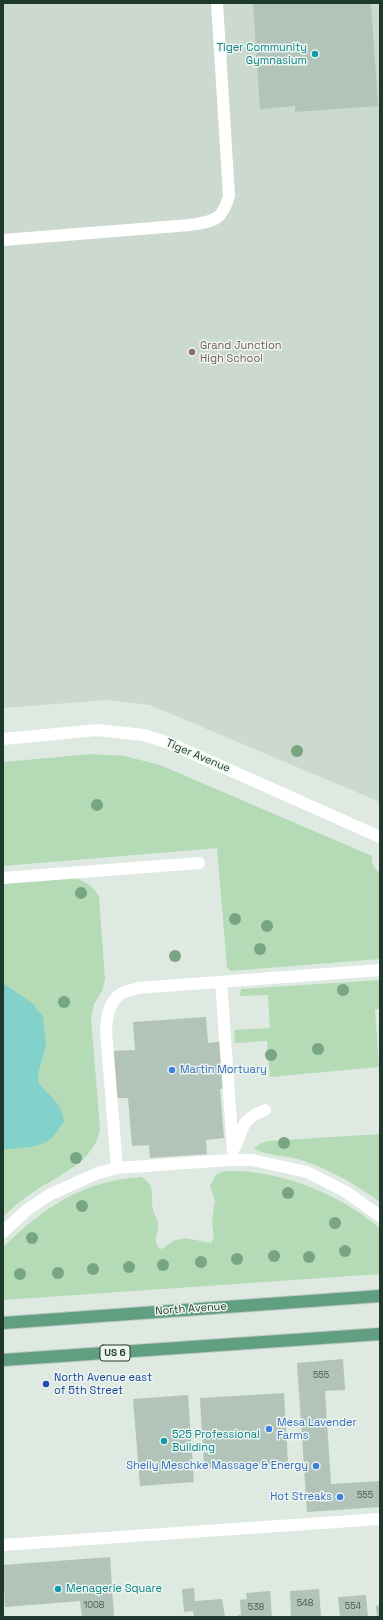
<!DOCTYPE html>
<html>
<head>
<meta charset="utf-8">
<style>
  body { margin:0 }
  #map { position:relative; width:383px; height:1620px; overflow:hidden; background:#dde9e1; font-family:"Space Grotesk",sans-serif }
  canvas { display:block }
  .frame { position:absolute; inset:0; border:4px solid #1e382b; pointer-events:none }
</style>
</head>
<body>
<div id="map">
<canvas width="383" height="1620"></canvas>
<div class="frame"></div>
</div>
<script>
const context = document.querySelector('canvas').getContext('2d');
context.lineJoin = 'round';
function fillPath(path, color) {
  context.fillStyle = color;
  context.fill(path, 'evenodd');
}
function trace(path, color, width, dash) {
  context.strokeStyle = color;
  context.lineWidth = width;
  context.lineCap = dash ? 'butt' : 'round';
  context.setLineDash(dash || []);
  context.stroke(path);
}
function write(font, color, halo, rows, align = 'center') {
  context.font = font + ' "Space Grotesk",sans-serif';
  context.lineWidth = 3;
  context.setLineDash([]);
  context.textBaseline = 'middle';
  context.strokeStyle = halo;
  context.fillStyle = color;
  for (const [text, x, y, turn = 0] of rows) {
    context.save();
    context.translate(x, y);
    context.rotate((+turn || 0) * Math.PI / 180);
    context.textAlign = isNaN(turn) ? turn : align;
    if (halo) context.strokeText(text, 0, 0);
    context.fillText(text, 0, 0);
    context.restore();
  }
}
const built = new Path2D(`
  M 3,3 L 380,3 L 380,802 L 150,705 L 107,700 L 3,708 Z`);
const green = new Path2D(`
  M 93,754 L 124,756 L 160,765 L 372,856 C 371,863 374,869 380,873 L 380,959 L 230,971 L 227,967 L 217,848 L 3,866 L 3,762 Z
  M 74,878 C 85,881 94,886 99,897 L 105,979 L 102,991 L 94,1004 L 91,1018 L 100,1129 C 95,1162 58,1175 35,1191 C 23,1198 13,1208 3,1216 L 3,883 Z
  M 380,980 L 380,1008 L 375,1010 L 379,1067 L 270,1077 L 267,1041 L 235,1043 L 234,1030 L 270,1028 L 268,995 L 240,996 L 241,989 Z
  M 380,1134 L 380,1202 C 357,1185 329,1169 301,1160 C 286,1155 268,1156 254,1149 L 261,1143 L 268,1141 Z
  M 224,1171 C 279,1169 338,1193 380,1228 L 380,1274 L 3,1300 L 3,1247 C 45,1207 82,1181 141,1177 C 157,1185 150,1197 153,1210 C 154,1215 158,1219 158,1224 C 159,1233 152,1239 159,1248 L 162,1249 L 173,1241 L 185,1238 L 211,1243 L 214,1238 L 212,1222 L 215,1200 L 210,1186 L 216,1175 Z`);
const water = new Path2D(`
  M 3,983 L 32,1003 L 43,1017 L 46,1045 L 38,1074 L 39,1084 C 51,1097 61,1103 64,1121 C 60,1127 55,1136 49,1140 C 36,1149 18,1148 3,1149 Z`);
const building = new Path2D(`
  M 253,3 L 371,3 L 378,106 L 295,112 L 295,106 L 260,109 Z
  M 206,1017 L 208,1043 L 228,1041 L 232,1088 L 220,1089 L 224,1138 L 206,1140 L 207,1154 L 150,1158 L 149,1145 L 132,1146 L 128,1098 L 116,1098 L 112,1051 L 135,1050 L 133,1022 Z
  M 343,1359 L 345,1390 L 325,1391 L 331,1484 L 380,1481 L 380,1507 L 307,1512 L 297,1363 Z
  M 284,1393 L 288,1463 L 204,1468 L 200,1398 Z
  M 188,1395 L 194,1482 L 140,1486 L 133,1399 Z
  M 110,1557 L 114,1617 L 82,1617 L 80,1601 L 5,1607 L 3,1565 Z
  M 194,1588 L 195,1601 L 222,1599 L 225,1617 L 194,1617 L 193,1611 L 184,1612 L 182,1589 Z
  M 319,1589 L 321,1617 L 291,1617 L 290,1591 Z
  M 270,1591 L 272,1617 L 238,1617 L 238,1615 L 241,1615 L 240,1600 L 247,1599 L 246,1593 Z
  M 366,1595 L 368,1617 L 340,1617 L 338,1597 Z
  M 380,1605 L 380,1617 L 377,1617 L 376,1606 Z`);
const minor = new Path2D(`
  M 3,240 L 190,225 C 214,221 222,221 229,196 L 217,3
  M 3,739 L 97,730 L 144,735 L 169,743 L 380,837
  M 3,878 L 199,863
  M 221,982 L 233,1150
  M 235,1147 C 245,1126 240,1120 265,1110
  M 117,1168 L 106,1030 C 107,1016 109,1001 122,993 C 126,991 132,990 137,988 L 380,970
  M 3,1232 L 28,1209 L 51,1194 L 98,1173 L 117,1168 L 229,1160 L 252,1160 L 307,1172 L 346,1192 L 380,1216
  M 3,1545 L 380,1519`);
const major = new Path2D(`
  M 3,1323 L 380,1296
  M 3,1360 L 380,1334`);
const trees = [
  [297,751],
  [97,805],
  [81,893],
  [235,919],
  [267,926],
  [260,949],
  [175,956],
  [343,990],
  [64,1002],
  [318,1049],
  [271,1055],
  [284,1143],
  [76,1158],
  [288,1193],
  [82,1206],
  [335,1223],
  [32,1238],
  [345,1251],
  [274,1256],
  [309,1257],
  [237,1259],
  [201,1262],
  [163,1265],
  [129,1267],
  [93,1269],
  [58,1273],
  [20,1274]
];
const markers = [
  [315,54,4,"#0f9aa8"],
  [192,352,4,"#8d6e63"],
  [172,1070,4,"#3f7fe0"],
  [46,1384,4,"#1a4fb4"],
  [269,1429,4,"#3f7fe0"],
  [164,1441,4,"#0f9aa8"],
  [316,1466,4,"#3f7fe0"],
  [340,1497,4,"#3f7fe0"],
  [58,1589,4,"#0f9aa8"]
];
const numberNames = [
  ["555",321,1376],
  ["555",365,1496],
  ["548",305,1604],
  ["1008",94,1606],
  ["554",353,1607],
  ["538",256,1608]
];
const shields = [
  [115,1353,30]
];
const shieldNames = [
  ["US 6",115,1353]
];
const cultureNames = [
  ["Tiger Community",307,48,"right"],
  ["Gymnasium",307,61,"right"],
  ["525 Professional",172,1435],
  ["Building",172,1448],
  ["Menagerie Square",66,1589]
];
const educationNames = [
  ["Grand Junction",200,346],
  ["High School",200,359]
];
const streetNames = [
  ["Tiger Avenue",198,756,23],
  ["North Avenue",191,1309,-4]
];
const shopNames = [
  ["Martin Mortuary",180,1070],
  ["Mesa Lavender",277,1423],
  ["Farms",277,1436],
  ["Shelly Meschke Massage & Energy",308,1466,"right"],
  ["Hot Streaks",332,1497,"right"]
];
const transitNames = [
  ["North Avenue east",54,1378],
  ["of 5th Street",54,1391]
];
fillPath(built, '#cbd9cf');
fillPath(green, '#b4dbb6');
fillPath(water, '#82d1cb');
fillPath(building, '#b2c4b9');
trace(major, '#c0c7c4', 14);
trace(minor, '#fff', 12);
trace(major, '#60a081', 12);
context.fillStyle = '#79a682';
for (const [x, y] of trees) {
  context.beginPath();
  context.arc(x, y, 6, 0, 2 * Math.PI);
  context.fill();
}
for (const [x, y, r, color] of markers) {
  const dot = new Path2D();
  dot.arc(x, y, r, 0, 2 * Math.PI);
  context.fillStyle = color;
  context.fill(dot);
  trace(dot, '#edf6ef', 1.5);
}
write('9px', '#435b4e', null, numberNames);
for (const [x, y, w] of shields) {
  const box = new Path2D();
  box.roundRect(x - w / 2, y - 8, w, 16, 3);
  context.fillStyle = '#edf6ef';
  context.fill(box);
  trace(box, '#1e382b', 1);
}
write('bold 10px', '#1e382b', null, shieldNames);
write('11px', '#0d838f', '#edf6ef', cultureNames, 'left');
write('11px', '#785e54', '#edf6ef', educationNames, 'left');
write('11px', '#1e382b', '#edf6ef', streetNames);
write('11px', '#366cbe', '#edf6ef', shopNames, 'left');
write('11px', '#164399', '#edf6ef', transitNames, 'left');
</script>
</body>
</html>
